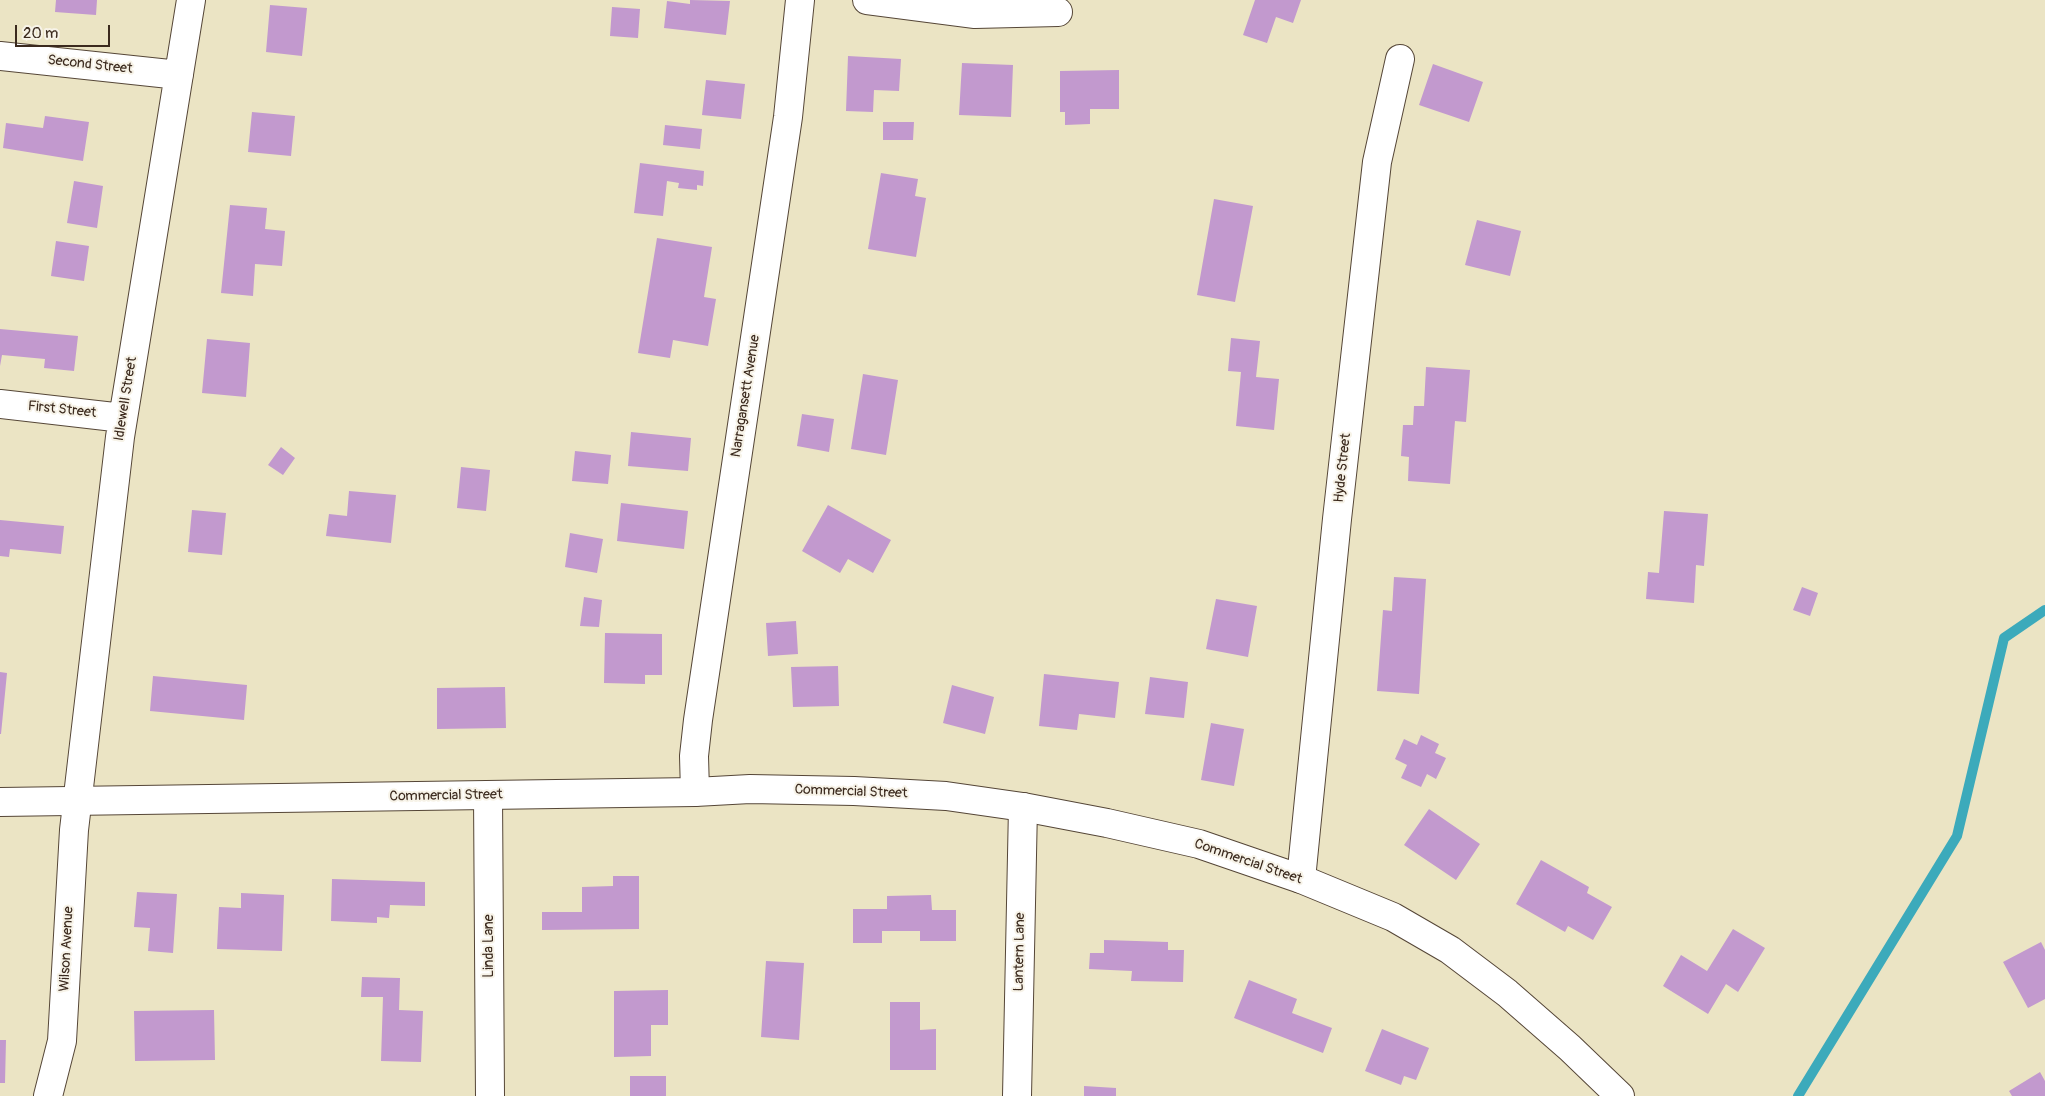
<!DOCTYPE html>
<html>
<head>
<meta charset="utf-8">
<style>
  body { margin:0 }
  #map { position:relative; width:2045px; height:1096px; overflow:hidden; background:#ebe4c4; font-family:Pangolin,sans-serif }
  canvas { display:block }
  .scale { position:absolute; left:15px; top:25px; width:95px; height:22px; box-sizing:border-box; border:2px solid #3b2a1e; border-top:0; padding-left:6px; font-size:15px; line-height:18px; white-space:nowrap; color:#3b2a1e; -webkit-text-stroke:4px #f7f3e8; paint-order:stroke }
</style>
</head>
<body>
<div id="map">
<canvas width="2045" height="1096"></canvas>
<div class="scale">20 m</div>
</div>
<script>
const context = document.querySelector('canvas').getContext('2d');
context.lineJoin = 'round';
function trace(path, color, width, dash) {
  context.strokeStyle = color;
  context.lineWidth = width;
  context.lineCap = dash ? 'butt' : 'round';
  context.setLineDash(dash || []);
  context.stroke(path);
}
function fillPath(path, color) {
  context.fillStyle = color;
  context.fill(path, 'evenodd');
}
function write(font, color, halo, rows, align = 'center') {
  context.font = font + ' Pangolin,sans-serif';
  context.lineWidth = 4;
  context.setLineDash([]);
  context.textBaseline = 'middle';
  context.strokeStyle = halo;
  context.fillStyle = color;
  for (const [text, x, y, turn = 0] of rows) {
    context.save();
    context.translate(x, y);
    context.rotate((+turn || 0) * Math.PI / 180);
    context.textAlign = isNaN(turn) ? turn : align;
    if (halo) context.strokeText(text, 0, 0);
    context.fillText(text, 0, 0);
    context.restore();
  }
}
const stream = new Path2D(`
  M 1798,1096 L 1957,836 L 2004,638 L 2045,610`);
const building = new Path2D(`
  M 56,0 L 97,0 L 96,15 L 55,12 Z
  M 690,0 L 730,1 L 726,35 L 664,28 L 667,1 L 690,4 Z
  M 1255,0 L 1301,0 L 1293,23 L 1276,17 L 1267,43 L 1243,35 Z
  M 270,5 L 307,8 L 302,56 L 266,52 Z
  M 612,7 L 640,9 L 638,38 L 610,36 Z
  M 848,56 L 901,59 L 899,91 L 874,90 L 873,112 L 846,111 Z
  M 962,63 L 1013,65 L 1011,117 L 959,115 Z
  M 1433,64 L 1483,82 L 1469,122 L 1419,105 Z
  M 1119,70 L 1119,109 L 1090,109 L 1090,124 L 1065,125 L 1065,112 L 1060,112 L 1060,71 Z
  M 706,80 L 745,84 L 741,119 L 702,115 Z
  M 252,112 L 295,116 L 291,156 L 248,152 Z
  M 45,116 L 89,122 L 83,161 L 3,148 L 6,123 L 43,128 Z
  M 883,122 L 914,122 L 913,140 L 883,140 Z
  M 665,125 L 702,129 L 700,149 L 663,145 Z
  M 640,163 L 704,171 L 703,186 L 697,185 L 697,190 L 678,188 L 679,183 L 667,181 L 663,216 L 634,213 Z
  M 881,173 L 918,179 L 915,196 L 926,198 L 916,257 L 868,249 Z
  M 74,181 L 103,186 L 97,228 L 67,223 Z
  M 1214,199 L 1253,206 L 1235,302 L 1197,295 Z
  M 230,205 L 267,208 L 265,229 L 285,231 L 282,266 L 255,264 L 253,296 L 221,293 Z
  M 1477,220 L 1521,231 L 1510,276 L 1465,265 Z
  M 657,238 L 712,247 L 704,297 L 716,299 L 708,346 L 673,340 L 670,358 L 638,353 Z
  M 56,241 L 89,246 L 84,281 L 51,276 Z
  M 0,329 L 78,336 L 74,371 L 44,368 L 45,359 L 2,355 L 0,366 Z
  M 1231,338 L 1260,341 L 1256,377 L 1279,379 L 1274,430 L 1236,426 L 1241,372 L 1228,371 Z
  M 207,339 L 250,343 L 246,397 L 202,393 Z
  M 1426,367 L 1470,370 L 1466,422 L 1455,421 L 1450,484 L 1408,481 L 1409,457 L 1401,456 L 1403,425 L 1413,425 L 1414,406 L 1424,406 Z
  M 863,374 L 898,380 L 886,455 L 851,449 Z
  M 802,414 L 834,419 L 829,452 L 797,446 Z
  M 631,432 L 691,438 L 688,471 L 628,466 Z
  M 281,447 L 295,458 L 283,475 L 268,465 Z
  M 575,451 L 611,455 L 608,484 L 572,481 Z
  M 461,467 L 490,470 L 486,511 L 457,508 Z
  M 349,491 L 396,495 L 391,543 L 326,536 L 329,514 L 347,516 Z
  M 621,503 L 688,511 L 684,549 L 617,541 Z
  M 828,505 L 891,540 L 873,573 L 848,559 L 840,573 L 802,551 Z
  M 192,510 L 226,513 L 222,555 L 188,552 Z
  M 1664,511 L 1708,514 L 1704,566 L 1696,565 L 1694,603 L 1646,599 L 1648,572 L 1659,573 Z
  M 0,520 L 64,526 L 61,554 L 10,549 L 9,557 L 0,556 Z
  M 570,533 L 603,539 L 597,573 L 565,567 Z
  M 1394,577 L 1426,579 L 1419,694 L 1377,691 L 1383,610 L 1392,611 Z
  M 1802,587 L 1818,593 L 1810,616 L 1793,610 Z
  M 584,597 L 602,600 L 599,627 L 580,626 Z
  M 1216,599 L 1257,606 L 1248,657 L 1206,649 Z
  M 796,621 L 798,654 L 768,656 L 766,623 Z
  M 605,633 L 662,634 L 662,675 L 645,675 L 645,684 L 604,683 Z
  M 838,666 L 839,706 L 793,707 L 791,667 Z
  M 0,672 L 7,673 L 1,734 L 0,734 Z
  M 1044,674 L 1119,682 L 1115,718 L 1079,714 L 1077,730 L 1039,726 Z
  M 153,676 L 247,685 L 244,720 L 150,711 Z
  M 1150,677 L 1188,682 L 1184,718 L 1145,714 Z
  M 952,685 L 994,697 L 985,734 L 943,723 Z
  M 505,687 L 506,728 L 437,729 L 437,688 Z
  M 1211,723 L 1244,729 L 1234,786 L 1201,780 Z
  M 1421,735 L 1439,744 L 1435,753 L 1446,758 L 1436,779 L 1427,774 L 1421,787 L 1401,778 L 1407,765 L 1395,759 L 1404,739 L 1417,745 Z
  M 1429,809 L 1480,844 L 1456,880 L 1404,845 Z
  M 1541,860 L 1589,887 L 1587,893 L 1612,907 L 1593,940 L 1568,926 L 1565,932 L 1516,904 Z
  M 613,876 L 639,876 L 639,929 L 542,930 L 542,912 L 582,912 L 582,887 L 613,886 Z
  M 332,879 L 425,882 L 425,906 L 390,905 L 389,918 L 377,917 L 377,923 L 331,921 Z
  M 137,892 L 177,894 L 173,953 L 148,951 L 150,928 L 134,927 Z
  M 241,893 L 284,895 L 282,951 L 217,949 L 219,907 L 241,908 Z
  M 931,895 L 932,910 L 956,910 L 956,941 L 920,941 L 920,931 L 882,931 L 882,943 L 853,943 L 853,909 L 887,909 L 887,896 Z
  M 1733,929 L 1765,948 L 1738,992 L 1726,984 L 1708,1014 L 1663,986 L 1681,955 L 1707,971 Z
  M 1104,940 L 1168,942 L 1168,950 L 1184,950 L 1183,982 L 1131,981 L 1132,971 L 1089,969 L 1090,953 L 1104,953 Z
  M 2041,942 L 2045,950 L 2045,999 L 2028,1008 L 2003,962 Z
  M 766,961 L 804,963 L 799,1040 L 761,1037 Z
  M 362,977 L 400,978 L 399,1010 L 423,1011 L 421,1062 L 381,1061 L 383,997 L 361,997 Z
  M 1249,980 L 1297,999 L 1292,1013 L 1332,1028 L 1323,1053 L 1234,1018 Z
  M 668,990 L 668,1025 L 651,1025 L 651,1056 L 614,1057 L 614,991 Z
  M 890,1002 L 920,1002 L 920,1030 L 936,1029 L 936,1070 L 890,1070 Z
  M 214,1010 L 215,1060 L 135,1061 L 134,1011 Z
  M 1382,1029 L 1429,1048 L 1416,1080 L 1404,1076 L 1401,1085 L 1365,1071 Z
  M 0,1040 L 6,1040 L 5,1083 L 0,1083 Z
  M 2040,1072 L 2045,1081 L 2045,1096 L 2012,1096 L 2009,1091 Z
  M 630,1076 L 666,1076 L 666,1096 L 630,1096 Z
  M 1084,1086 L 1116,1088 L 1116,1096 L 1084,1096 Z`);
const street = new Path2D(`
  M 867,0 L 975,14 L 1058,12
  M 0,56 L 179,75
  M 0,404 L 123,418
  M 695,792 L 694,756 L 698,720 L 788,117 L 800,0
  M 488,795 L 490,1096
  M 1301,879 L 1337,519 L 1377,162 L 1400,59
  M 48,1096 L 62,1041 L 74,830 L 120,437 L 191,0
  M 1017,1096 L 1023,807`);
const secondary = new Path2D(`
  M 0,802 L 695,792 L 750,789 L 854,791 L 946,796 L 1023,807 L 1107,823 L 1199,844 L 1301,879 L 1393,917 L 1450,950 L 1507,993 L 1570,1048 L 1620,1096`);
const streetNames = [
  ["Second Street",90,65,6],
  ["Narragansett Avenue",746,396,-81],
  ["Idlewell Street",126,399,-81],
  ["First Street",62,410,6],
  ["Hyde Street",1343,468,-84],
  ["Commercial Street",851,792,2],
  ["Commercial Street",446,796,-1],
  ["Commercial Street",1248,862,19],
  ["Linda Lane",489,946,-90],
  ["Wilson Avenue",67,949,-87],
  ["Lantern Lane",1020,952,-89]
];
trace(stream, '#3caabb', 10);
fillPath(building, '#c299ce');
trace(street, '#554637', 30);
trace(secondary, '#554637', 30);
trace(street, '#fff', 28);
trace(secondary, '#fff', 28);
write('14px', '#3b2a1e', '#f7f3e8', streetNames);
</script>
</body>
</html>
